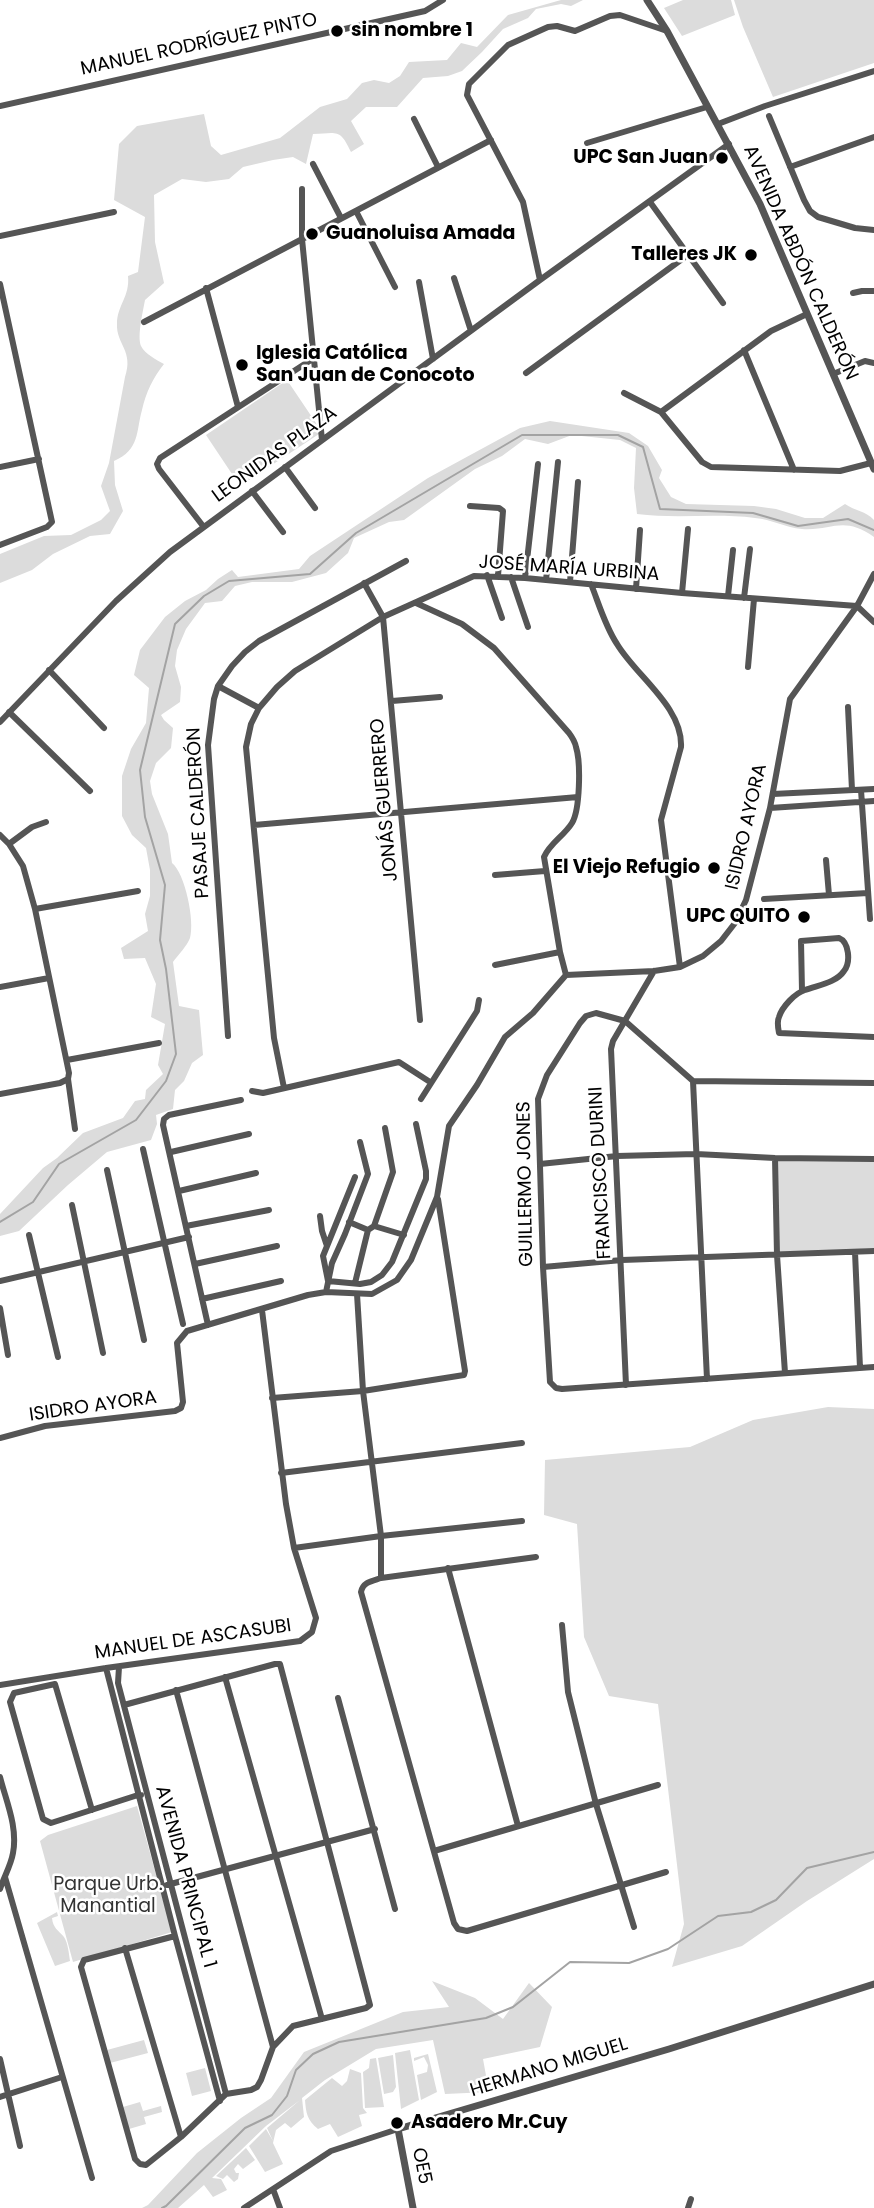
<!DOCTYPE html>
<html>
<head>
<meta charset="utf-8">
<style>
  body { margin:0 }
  canvas { display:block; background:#fff }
</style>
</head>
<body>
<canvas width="874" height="2208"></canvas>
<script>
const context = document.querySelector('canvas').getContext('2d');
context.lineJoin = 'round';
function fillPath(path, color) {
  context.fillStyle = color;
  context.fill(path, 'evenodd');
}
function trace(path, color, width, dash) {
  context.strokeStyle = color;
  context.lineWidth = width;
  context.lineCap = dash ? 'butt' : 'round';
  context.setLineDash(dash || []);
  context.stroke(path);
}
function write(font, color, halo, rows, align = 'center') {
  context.font = font + ' Poppins,sans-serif';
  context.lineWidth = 5;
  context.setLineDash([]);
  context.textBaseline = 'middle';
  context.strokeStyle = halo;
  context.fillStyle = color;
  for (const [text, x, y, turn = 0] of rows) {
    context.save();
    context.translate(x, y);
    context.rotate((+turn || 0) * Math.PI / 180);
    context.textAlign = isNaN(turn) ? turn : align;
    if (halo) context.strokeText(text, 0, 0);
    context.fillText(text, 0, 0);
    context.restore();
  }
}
const green = new Path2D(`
  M 561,0 L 583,0 L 571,6 L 561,4 L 536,9 L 528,18 L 503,29 L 482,52 L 462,71 L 448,76 L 423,78 L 397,107 L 366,107 L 351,121 L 364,144 L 351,152 C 340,128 337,133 313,134 L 306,164 L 293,157 L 273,160 L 243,167 L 229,179 L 206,182 L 182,179 L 154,195 L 155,242 L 164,283 L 145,300 C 143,311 137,336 141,346 C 145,354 157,360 164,364 C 153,378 146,392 142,410 C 136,431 140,450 114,461 L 115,485 L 123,511 L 110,534 L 90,536 L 53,554 L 32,570 L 0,583 L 0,554 L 44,536 L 71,535 L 101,520 L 110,511 L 101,486 L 109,463 L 125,377 C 134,351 116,344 117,324 C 117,305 130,297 128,276 L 138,272 L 145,217 L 114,200 L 119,144 L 137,126 L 204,114 L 211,146 L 221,155 L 280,138 L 320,107 L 347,99 L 362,83 L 374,80 L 389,83 L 400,76 L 409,62 L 447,60 L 461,43 L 477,47 L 508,15 Z
  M 683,0 L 731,0 L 735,15 L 682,36 L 664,8 Z
  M 734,0 L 874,0 L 874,63 L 773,97 L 743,27 Z
  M 287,380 L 322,432 L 240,486 L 206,435 Z
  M 550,421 L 629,433 L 648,446 L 662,470 L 659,478 L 671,497 L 686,504 L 754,506 L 776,509 L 805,518 L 823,518 L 845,504 C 855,511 866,511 874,520 L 874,537 C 843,515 833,531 802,529 C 786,528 771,519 755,518 C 716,513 676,519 637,514 L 634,488 L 636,448 L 620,440 L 572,435 L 548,444 L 525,439 L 502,456 L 475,469 L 404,520 L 389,522 L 354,538 L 348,553 L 326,573 L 292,582 L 252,582 L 235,586 L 222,601 L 205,603 L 186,629 L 177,650 L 175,666 L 181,687 L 180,702 L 161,715 L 164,720 L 173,728 L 171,748 L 156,763 L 150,781 L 152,794 L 168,834 L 172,863 C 185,873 195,921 190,938 C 187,946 178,955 173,962 L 179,1006 L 199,1010 L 203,1055 L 192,1063 L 184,1081 L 175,1090 L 173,1109 L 156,1115 L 157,1124 L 151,1140 L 107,1152 L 68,1185 L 19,1231 L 0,1236 L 0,1214 L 43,1168 L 57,1158 L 83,1133 L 123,1118 L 135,1101 L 145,1099 L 146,1090 L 163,1074 L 158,1065 L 165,1024 L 151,1017 L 156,984 L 145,958 L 124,959 L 121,948 L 148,931 L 145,914 L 150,896 L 150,870 L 146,848 L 132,835 L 122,816 L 122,776 L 131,749 L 146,723 L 149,688 L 134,675 L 140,650 L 165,617 L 185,601 L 206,590 L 218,579 L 232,570 L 238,577 L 299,569 L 310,556 L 428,478 L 520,428 Z
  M 775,1158 L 874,1159 L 874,1248 L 777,1255 Z
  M 828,1407 L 874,1409 L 874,1859 L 807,1901 L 742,1946 L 672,1967 L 684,1924 L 658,1704 L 609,1696 L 584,1637 L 577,1524 L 544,1515 L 545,1460 L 690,1447 L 753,1420 Z
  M 137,1806 L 172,1932 L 73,1962 L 40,1841 L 48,1835 Z
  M 57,1912 L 58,1916 L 52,1918 C 53,1928 58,1930 64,1937 C 68,1943 69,1954 70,1961 L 55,1966 L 37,1923 Z
  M 432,1981 L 475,1998 L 503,2019 L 529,1983 L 552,2007 L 540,2047 L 483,2059 L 489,2092 L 445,2094 L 433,2040 L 376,2049 L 325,2080 L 302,2098 L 304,2117 L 291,2128 L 285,2123 L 276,2130 L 273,2143 L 283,2164 L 265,2172 L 249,2146 L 266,2129 L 273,2141 L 267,2128 L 300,2100 L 266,2126 L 212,2178 L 221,2179 L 227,2190 L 213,2197 L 204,2185 L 178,2208 L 142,2208 L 148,2205 L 197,2153 L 241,2118 L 271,2098 L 304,2052 L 403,2012 L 449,2007 Z
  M 144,2040 L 148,2053 L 110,2063 L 107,2050 Z
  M 410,2050 L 419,2100 L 401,2109 L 395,2053 Z
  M 428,2054 L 437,2092 L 421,2100 L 417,2075 L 427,2072 L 428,2065 L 424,2057 L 414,2061 L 414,2058 Z
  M 393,2055 L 396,2087 L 393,2092 L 384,2094 L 378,2058 Z
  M 376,2058 L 384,2107 L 365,2108 L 363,2072 L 369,2068 L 370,2059 Z
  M 205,2068 L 211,2091 L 192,2096 L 186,2073 Z
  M 350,2069 L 361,2073 L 363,2108 L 367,2113 L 359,2115 L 362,2126 L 338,2137 L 330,2124 L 318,2129 C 307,2120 306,2113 305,2100 L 332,2078 L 342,2086 L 347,2081 Z
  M 140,2102 L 143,2111 L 161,2106 L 162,2112 L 144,2117 L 146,2124 L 129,2129 L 123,2107 Z
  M 246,2148 L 255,2160 L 243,2169 L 238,2164 L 234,2169 L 236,2173 L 239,2173 L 238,2179 L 234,2182 L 227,2175 L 223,2179 L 216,2176 Z`);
const stream = new Path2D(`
  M 0,1222 L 33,1202 L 59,1164 L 136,1120 L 166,1081 L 176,1054 L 166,969 L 160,940 L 165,885 L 145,817 L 140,770 L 175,624 L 204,596 L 229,581 L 310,574 L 356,533 L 522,435 L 618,435 L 643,447 L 660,509 L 753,513 L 798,526 L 848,519 L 874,530
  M 162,2208 L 166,2206 L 245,2128 L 272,2115 L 287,2096 L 296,2070 L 313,2054 L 339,2042 L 486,2018 L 513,2007 L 570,1962 L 629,1963 L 668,1949 L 718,1916 L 751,1912 L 776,1900 L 807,1868 L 874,1852`);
const minor = new Path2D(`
  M 0,106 L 425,11 L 443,0
  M 769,116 L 804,200 L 810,211 L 818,217 L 855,228 L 874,230
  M 414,119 L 438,167
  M 718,124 L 765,106 L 874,71
  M 587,143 L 707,107
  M 313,164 L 341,218
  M 790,167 L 874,137
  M 302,189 L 302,239 L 322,440
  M 650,202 L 723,303
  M 356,211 L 395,287
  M 0,236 L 114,212
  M 454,278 L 471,331
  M 540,280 L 523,202 L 467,95 L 469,84 L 508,45 L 548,27 L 557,26 L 575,31 L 610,16 L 620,15 L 667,31
  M 419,282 L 433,359
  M 0,284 L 52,522 L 47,527 L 0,545
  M 206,288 L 238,407
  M 853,293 L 862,291 L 874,291
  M 144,322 L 491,140
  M 744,350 L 794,470
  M 526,373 L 689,254
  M 833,374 L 865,361 L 874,363
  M 624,393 L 661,412 L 702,462 L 711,467 L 840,471 L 871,463
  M 661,412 L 771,331 L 807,314
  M 0,467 L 39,459
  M 285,467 L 315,508
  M 252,491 L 283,532
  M 470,506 L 499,508 L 503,511 L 498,576
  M 203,526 L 159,469 L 157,464 L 160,458 L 314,358
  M 487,575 L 502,618
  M 511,577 L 528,627
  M 525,578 L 538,464
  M 546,580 L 558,462
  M 570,582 L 578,482
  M 364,583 L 383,617 L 420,1020
  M 591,584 C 599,604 605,626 617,644 C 636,676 683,707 681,747 L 661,820 L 680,967
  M 636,589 L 640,530
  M 682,593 L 688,529
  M 728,596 L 733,550
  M 744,598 L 750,549
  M 416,603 L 462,624 L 494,648 L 569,733 C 572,737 575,742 576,747 C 581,763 580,810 572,823 C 564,836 550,843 544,857 L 560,952 L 566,975
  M 748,667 L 754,599
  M 49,670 L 104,728
  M 218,686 L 259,708
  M 392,701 L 440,697
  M 848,707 L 852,790
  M 9,712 L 90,791
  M 0,722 L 116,601 L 170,552 L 540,280 L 729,144
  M 861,790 L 870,919
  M 773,794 L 874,789
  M 770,808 L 874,801
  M 254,825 L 578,797
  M 0,835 L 9,844 L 23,866 L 35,909 L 69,1073 L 68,1079 L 75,1129
  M 9,844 L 32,827 L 46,822
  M 826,860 L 829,895
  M 495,875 L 545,871
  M 764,899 L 868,893
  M 35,909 L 138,891
  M 495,965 L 560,952
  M 0,987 L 49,978
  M 802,991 L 801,941 L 839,938 C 849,942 851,962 844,971 C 836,983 818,985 805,990 C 795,993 782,1007 779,1017 C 777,1021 778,1028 779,1033 L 874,1037
  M 228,1036 L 208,745 L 214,699 L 218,686 L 232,666 L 245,652 L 259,641 L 406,561
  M 67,1060 L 159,1043
  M 693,1081 L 707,1379
  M 874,1083 L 693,1081 L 625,1021 L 596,1013 L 586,1016 L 580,1023 L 547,1075 L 538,1099 L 543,1267 L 550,1382 L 556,1388 L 562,1389 L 874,1367
  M 284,1088 L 274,1038 L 246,747 L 251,724 L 259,708 L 277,687 L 295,671 L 383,617 L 474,576 L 525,578 L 682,593 L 857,606 L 874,622
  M 252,1091 L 263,1093 L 399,1062 L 430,1082
  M 0,1094 L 60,1083 L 68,1079
  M 421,1099 L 477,1011 L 479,1000
  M 143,1149 L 183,1324
  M 171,1152 L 249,1134
  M 775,1158 L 777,1255 L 785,1373
  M 540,1164 L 617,1156 L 696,1154 L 775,1158 L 874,1159
  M 107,1170 L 144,1340
  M 355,1177 L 323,1256 L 328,1281 L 360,1284 L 371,1282 L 382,1275 L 392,1262 L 426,1179 L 426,1171 L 416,1124
  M 179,1191 L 256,1173
  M 72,1205 L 103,1353
  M 320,1216 L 322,1231 L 327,1246
  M 349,1222 L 368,1230 L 374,1226 L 393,1172 L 385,1128
  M 186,1226 L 269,1210
  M 374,1226 L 404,1235
  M 29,1235 L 58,1357
  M 855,1252 L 860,1368
  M 195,1264 L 277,1246
  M 543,1267 L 622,1260 L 874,1251
  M 0,1281 L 189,1237
  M 355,1283 L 368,1230
  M 326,1292 L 332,1263 L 345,1234 L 368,1174 L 360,1142
  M 357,1294 L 363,1391 L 381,1536 L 381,1578
  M 202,1299 L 281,1281
  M 0,1308 L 8,1355
  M 208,1325 L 163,1125 L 164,1119 L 169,1115 L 241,1100
  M 626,1385 L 611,1049 L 613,1041 L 654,971
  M 272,1398 L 363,1391 L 464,1375 L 465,1371 L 438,1199
  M 0,1438 L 45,1426 L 175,1411 L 181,1408 L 183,1402 L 177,1343 L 187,1331 L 308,1295 L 326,1292 L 372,1294 L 397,1280 L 411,1260 L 437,1197 L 449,1126 L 477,1085 L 505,1037 L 533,1013 L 566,975 L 654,971 L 680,967 L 703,956 L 721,941 L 735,923 L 746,900 L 770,808 L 790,699 L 857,606 L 874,574
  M 281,1473 L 522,1443
  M 294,1548 L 381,1536 L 522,1521
  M 536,1557 L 381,1578 C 372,1581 363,1582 361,1592 L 454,1923 L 458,1929 L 467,1931 L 666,1872
  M 448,1568 L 518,1826
  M 562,1625 L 568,1692 L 596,1804 L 634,1927
  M 119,1667 L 118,1683 L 226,2094
  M 106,1668 L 175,1936 L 220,2101
  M 225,1677 L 322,2019
  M 0,1685 L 106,1668 L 300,1641 L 312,1632 L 316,1618 L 294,1548 L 286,1504 L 262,1310
  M 176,1690 L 273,2047
  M 338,1698 L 395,1909
  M 124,1705 L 275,1664 L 280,1664 L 370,2005 L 366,2008 L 293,2026 L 273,2047 L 261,2080 L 257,2087 L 251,2090 L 226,2094 L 181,2137 L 146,2165 L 140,2164 L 135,2159 L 81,1967 L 84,1960 L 175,1936
  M 0,1777 C 6,1801 18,1827 13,1853 C 11,1865 4,1877 0,1889
  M 92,1810 L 55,1684 L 14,1693 L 10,1702 L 43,1819 L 51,1823 L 138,1795 L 141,1795
  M 434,1851 L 658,1785
  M 5,1877 L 92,2178
  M 167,1885 L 375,1829
  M 125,1948 L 181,2137
  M 0,2059 L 20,2146
  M 0,2097 L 62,2077
  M 273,2189 L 280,2208
  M 244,2208 L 331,2151 L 398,2129
  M 688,2208 L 691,2199`);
const tertiary = new Path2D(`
  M 647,0 L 667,31 L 760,204 L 874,469
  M 413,2208 L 398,2129 L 669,2049 L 874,1984`);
const markers = [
  [337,31,7,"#000"],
  [722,158,7,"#000"],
  [312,234,7,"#000"],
  [751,255,7,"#000"],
  [242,365,7,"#000"],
  [714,868,7,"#000"],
  [804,917,7,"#000"],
  [397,2123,7,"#000"]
];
const poiNames = [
  ["sin nombre 1",351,31],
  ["UPC San Juan",708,158,"right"],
  ["Guanoluisa Amada",326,234],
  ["Talleres JK",737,255,"right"],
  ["Iglesia Católica",256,354],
  ["San Juan de Conocoto",256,376],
  ["El Viejo Refugio",700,868,"right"],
  ["UPC QUITO",790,917,"right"],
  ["Asadero Mr.Cuy",411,2123]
];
const streetNames = [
  ["MANUEL RODRÍGUEZ PINTO",199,45,-12],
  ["AVENIDA ABDÓN CALDERÓN",800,263,66],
  ["LEONIDAS PLAZA",275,455,-36],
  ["JOSÉ MARÍA URBINA",569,569,4],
  ["JONÁS GUERRERO",385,800,-95],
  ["PASAJE CALDERÓN",199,813,-93],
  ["ISIDRO AYORA",747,827,-77],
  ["FRANCISCO DURINI",601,1173,-93],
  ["GUILLERMO JONES",526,1184,-91],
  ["ISIDRO AYORA",93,1407,-8],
  ["MANUEL DE ASCASUBI",193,1640,-8],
  ["AVENIDA PRINCIPAL 1",185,1877,75],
  ["HERMANO MIGUEL",549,2068,-17],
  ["OE5",421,2166,79]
];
const parkNames = [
  ["Parque Urb.",108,1885],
  ["Manantial",108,1907]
];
fillPath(green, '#dcdcdc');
trace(stream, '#a3a3a3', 2);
trace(minor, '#555', 6);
trace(tertiary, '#555', 7);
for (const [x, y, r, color] of markers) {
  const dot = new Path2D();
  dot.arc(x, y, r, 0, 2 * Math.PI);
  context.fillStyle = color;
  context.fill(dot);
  trace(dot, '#fff', 2.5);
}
write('bold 19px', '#000', '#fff', poiNames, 'left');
write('19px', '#000', '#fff', streetNames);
write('19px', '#333', '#fff', parkNames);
</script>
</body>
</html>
